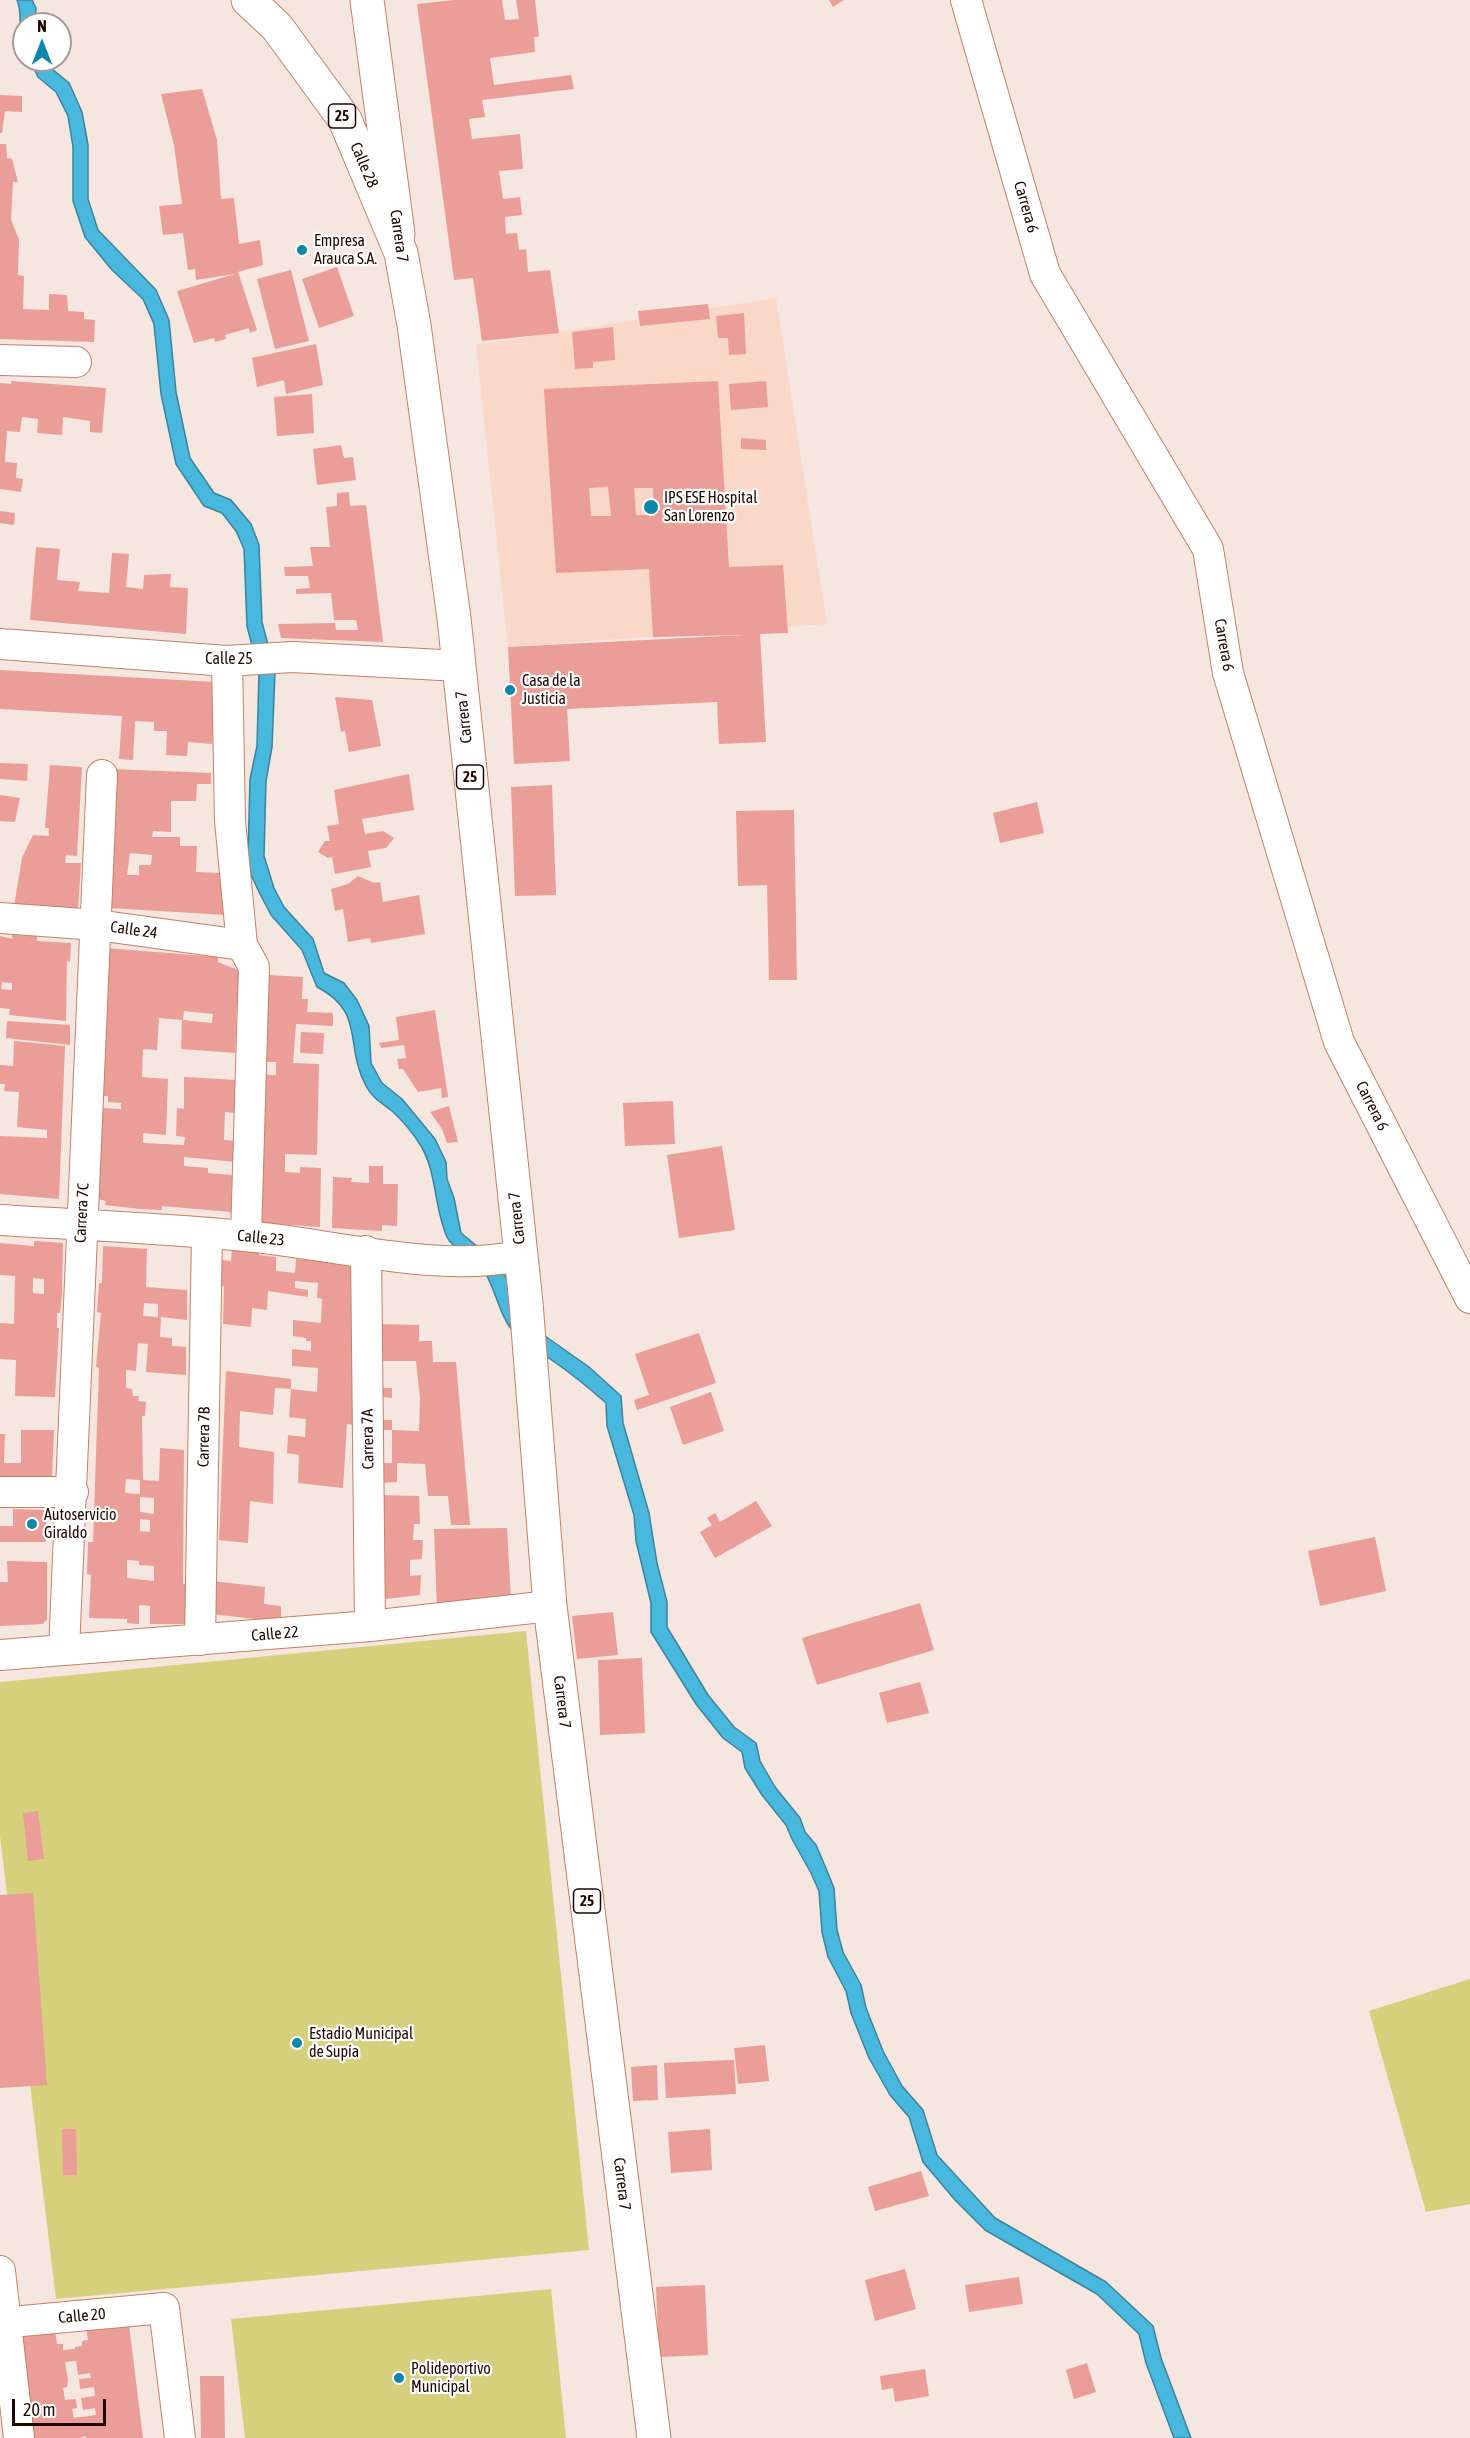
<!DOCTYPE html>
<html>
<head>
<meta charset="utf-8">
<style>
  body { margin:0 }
  #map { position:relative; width:1470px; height:2438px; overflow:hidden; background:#f5e6e0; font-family:"Asap Condensed",sans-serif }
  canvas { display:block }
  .north { position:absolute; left:12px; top:12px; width:60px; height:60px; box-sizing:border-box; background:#fff; border:2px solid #a59c99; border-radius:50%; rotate:0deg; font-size:16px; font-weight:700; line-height:24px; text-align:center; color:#1f0700 }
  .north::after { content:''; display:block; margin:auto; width:21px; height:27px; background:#0a87aa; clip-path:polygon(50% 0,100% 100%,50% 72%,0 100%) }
  .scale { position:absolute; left:12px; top:2399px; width:94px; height:27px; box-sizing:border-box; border:3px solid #1f0700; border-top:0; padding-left:8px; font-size:18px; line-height:21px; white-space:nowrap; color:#1f0700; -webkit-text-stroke:4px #fff; paint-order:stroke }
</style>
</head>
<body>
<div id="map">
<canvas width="1470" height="2438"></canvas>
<div class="north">N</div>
<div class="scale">20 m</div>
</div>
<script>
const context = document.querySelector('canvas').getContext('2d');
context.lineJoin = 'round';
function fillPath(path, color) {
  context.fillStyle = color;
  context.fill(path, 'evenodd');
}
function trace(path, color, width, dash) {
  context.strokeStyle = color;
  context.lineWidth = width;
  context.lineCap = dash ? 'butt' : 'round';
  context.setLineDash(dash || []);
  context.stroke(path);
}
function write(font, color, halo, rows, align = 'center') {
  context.font = font + ' "Asap Condensed",sans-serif';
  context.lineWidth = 4.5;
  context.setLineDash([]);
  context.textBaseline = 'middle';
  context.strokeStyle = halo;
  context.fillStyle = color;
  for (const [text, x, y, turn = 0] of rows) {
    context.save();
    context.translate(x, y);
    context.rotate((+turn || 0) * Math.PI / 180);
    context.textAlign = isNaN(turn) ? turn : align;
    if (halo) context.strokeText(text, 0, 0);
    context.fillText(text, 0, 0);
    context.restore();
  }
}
const built = new Path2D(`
  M 776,298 L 827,624 L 508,647 L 476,345 Z`);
const green = new Path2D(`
  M 526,1631 L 589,2250 L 56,2299 L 0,1836 L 0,1682 Z
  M 1470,1979 L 1470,2204 L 1426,2212 L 1369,2011 Z
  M 551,2289 L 566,2438 L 245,2438 L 231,2319 Z`);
const water = new Path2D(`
  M 17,0 L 32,0 L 36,8 L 35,24 L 24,24 L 24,48 C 16,32 24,16 17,0 Z
  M 30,60 L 47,60 L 51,68 L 69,83 L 82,112 L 88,145 L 88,199 L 98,230 L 156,290 L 169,320 L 176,392 L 190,458 L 214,493 L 231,500 L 251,524 L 259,545 L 262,622 L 275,672 L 272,747 L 266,781 L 264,856 L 274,888 L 284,907 L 313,939 L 324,973 L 344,983 L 357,1000 L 369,1026 L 371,1063 L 382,1083 L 402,1099 L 435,1139 L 446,1162 L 447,1179 L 454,1198 L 461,1233 L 494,1260 L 507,1279 L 528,1324 L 589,1367 L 621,1396 L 623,1423 L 649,1513 L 657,1563 L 667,1602 L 667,1627 L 708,1695 L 734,1727 L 756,1743 L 760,1761 L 775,1787 L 800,1818 L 805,1832 L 816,1845 L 825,1866 L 834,1888 L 837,1930 L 843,1952 L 861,1985 L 866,2008 L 883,2051 L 902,2086 L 923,2110 L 937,2155 L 995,2218 L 1106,2282 L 1153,2326 L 1161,2358 L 1191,2438 L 1174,2438 L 1146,2363 L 1139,2334 L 1097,2294 L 985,2230 L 955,2200 L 923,2162 L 909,2117 L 890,2095 L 869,2058 L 851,2013 L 846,1991 L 828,1957 L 822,1932 L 819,1891 L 811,1873 L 792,1839 L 786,1825 L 762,1795 L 745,1768 L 742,1752 L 723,1738 L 696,1704 L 651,1632 L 651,1603 L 636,1541 L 634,1515 L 607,1426 L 606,1403 C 589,1388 572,1374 553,1361 C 541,1352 526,1345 516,1335 C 498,1316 496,1286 481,1266 C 473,1255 452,1249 447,1237 C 434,1208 437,1173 421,1146 C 413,1133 403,1121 392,1111 C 382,1103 372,1098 366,1086 C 344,1045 366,1012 317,987 L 302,950 L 271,915 L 260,894 L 251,875 L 248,857 L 250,779 L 257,746 L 259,673 L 247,626 L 244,549 L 236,531 L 222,513 L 204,506 L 176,464 L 161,394 L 154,324 L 143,299 L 112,270 L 85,237 L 73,201 L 73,147 L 68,116 L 56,92 L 38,77 Z`);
const building = new Path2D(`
  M 454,0 L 502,0 L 505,20 L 519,19 L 516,0 L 535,0 L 539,37 L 534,37 L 535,52 L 490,58 L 494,85 L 571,75 L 574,89 L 482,100 L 485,117 L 469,119 L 472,139 L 520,134 L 523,169 L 499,171 L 503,199 L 520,197 L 522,215 L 505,217 L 506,234 L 517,233 L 519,250 L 526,249 L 528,272 L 550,270 L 559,333 L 482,341 L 473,278 L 454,280 L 417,4 Z
  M 829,0 L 844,0 L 833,7 Z
  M 202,89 L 217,140 L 221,199 L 234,198 L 239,244 L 260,240 L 263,265 L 238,272 L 257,330 L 250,333 L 249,328 L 225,335 L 226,339 L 215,342 L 214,338 L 194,343 L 177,291 L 235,274 L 196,280 L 195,269 L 188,270 L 183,233 L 163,235 L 159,206 L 182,204 L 174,145 L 161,94 Z
  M 0,95 L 22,96 L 22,112 L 5,111 L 2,133 L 0,133 Z
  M 0,144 L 6,144 L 7,158 L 12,159 L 18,182 L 13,182 L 11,219 L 19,240 L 18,275 L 24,276 L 23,309 L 49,310 L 49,294 L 67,295 L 68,311 L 84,312 L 84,319 L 95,320 L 94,342 L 0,339 Z
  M 337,267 L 354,316 L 319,328 L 302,279 Z
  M 291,270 L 309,341 L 275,349 L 257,279 Z
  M 708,304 L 710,319 L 640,326 L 638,311 Z
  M 744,313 L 746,354 L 729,355 L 728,338 L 718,338 L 716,316 Z
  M 613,327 L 615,360 L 593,362 L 593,368 L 575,369 L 572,332 Z
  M 316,344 L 323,385 L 286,394 L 284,380 L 257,387 L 252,358 Z
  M 11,381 L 106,388 L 102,433 L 90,432 L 90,421 L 63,417 L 62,435 L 37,433 L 38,419 L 22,417 L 20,432 L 7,431 L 5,462 L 17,463 L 16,478 L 23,479 L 21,492 L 0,489 L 0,383 L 11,384 Z
  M 718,381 L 729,567 L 783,565 L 788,633 L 760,634 L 766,742 L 719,744 L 717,702 L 567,709 L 570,761 L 514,764 L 508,647 L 744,635 L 653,637 L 649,569 L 556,573 L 544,389 ZM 608,487 L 611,516 L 591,516 L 589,488 ZM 634,488 L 653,488 L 654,515 L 636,515 Z
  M 766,381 L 768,407 L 731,410 L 729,384 Z
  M 312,394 L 314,433 L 277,436 L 274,397 Z
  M 741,438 L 766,440 L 766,450 L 741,449 Z
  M 341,445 L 344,458 L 353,457 L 356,480 L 317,485 L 313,449 Z
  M 349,492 L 350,506 L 366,505 L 383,642 L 281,638 L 278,624 L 335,623 L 336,630 L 358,630 L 356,620 L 334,620 L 331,593 L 296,594 L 296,589 L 310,588 L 308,576 L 285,576 L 284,567 L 313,566 L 310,547 L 330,547 L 326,507 L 337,506 L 337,493 Z
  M 0,511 L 15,513 L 14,525 L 0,523 Z
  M 36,547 L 60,549 L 57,580 L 80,582 L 78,591 L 109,593 L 112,553 L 129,554 L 126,587 L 143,589 L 144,575 L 171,574 L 170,587 L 188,588 L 186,634 L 30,620 Z
  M 0,670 L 215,682 L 212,744 L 188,742 L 187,756 L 166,755 L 167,731 L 154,731 L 154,722 L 135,721 L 133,760 L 119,759 L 122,716 L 0,709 Z
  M 335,697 L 372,700 L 381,746 L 349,752 L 345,731 L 341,732 Z
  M 0,763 L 28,764 L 27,781 L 0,779 Z
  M 50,765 L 82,767 L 77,856 L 66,855 L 65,863 L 81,863 L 78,910 L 14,906 L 22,858 L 33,835 L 49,836 L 49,828 L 45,828 Z
  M 113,769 L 211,773 L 211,784 L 197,784 L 196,801 L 171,801 L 171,832 L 153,831 L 152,837 L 180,837 L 180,846 L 197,846 L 196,872 L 221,873 L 226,915 L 110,908 ZM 130,853 L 152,855 L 151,865 L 139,865 L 139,875 L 127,875 Z
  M 409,774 L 414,810 L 362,819 L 365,834 L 383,831 L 394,838 L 386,848 L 368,851 L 371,867 L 335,874 L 332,857 L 328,858 L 318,852 L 325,841 L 330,841 L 327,826 L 339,824 L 334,790 Z
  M 552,785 L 556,895 L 515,896 L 511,787 Z
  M 0,795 L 20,798 L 15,822 L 0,821 Z
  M 1037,802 L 1044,833 L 1000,843 L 993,813 Z
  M 794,810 L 797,980 L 769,980 L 767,885 L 738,886 L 736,811 Z
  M 358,876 L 374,883 L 380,882 L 383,902 L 419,895 L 425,934 L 371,943 L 370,938 L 348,942 L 343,909 L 335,911 L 331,889 L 348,884 Z
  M 12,935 L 37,936 L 37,941 L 71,943 L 70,962 L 67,961 L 66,1021 L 9,1015 L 10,1009 L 0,1008 L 0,936 L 12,939 ZM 2,982 L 12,983 L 12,990 L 1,989 Z
  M 106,948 L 218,957 L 218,962 L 238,970 L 240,999 L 237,999 L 235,1053 L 181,1049 L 182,1020 L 159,1018 L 157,1050 L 143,1049 L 142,1077 L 168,1079 L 166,1135 L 143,1133 L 143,1143 L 184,1145 L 185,1137 L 176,1136 L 177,1108 L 184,1109 L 184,1077 L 238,1080 L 237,1113 L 225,1112 L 224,1140 L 237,1141 L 236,1162 L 184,1157 L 184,1166 L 208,1168 L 208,1173 L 232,1175 L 231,1212 L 162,1206 L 162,1210 L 140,1209 L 105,1205 L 106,1201 L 98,1199 L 101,1108 L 121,1109 L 121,1103 L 108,1102 L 108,1096 L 101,1096 ZM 184,1011 L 213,1014 L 212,1023 L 183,1020 Z
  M 269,975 L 303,977 L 302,999 L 308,999 L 307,1012 L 333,1013 L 333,1026 L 296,1024 L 293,1063 L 319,1064 L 317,1155 L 285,1154 L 285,1172 L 300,1173 L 300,1167 L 321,1168 L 320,1227 L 262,1223 L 266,1075 L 276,1075 L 276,1062 L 266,1062 Z
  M 435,1010 L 448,1097 L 442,1098 L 441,1088 L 418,1092 L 403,1069 L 399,1069 L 397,1059 L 406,1058 L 404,1045 L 381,1048 L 379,1043 L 399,1040 L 396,1017 Z
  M 7,1021 L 70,1025 L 70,1045 L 6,1038 Z
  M 301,1032 L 324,1033 L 323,1054 L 300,1053 Z
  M 14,1041 L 65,1046 L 59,1199 L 0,1194 L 0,1136 L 47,1138 L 47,1130 L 17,1127 L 19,1092 L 4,1091 L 5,1084 L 0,1084 L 0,1065 L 13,1066 Z
  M 673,1101 L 675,1144 L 625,1146 L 623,1103 Z
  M 449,1106 L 458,1142 L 447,1143 L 442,1129 L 430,1112 Z
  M 722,1146 L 735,1230 L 679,1238 L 667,1155 Z
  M 369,1166 L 383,1166 L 383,1184 L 398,1184 L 397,1226 L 382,1225 L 382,1231 L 332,1228 L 333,1177 L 352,1178 L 351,1182 L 369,1183 Z
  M 34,1241 L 63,1243 L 62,1295 L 60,1313 L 57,1313 L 57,1328 L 59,1328 L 55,1397 L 15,1396 L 16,1360 L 0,1359 L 0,1323 L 14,1324 L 15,1276 L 0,1275 L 0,1243 L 34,1246 ZM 33,1278 L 44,1279 L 44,1294 L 33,1293 Z
  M 103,1246 L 147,1249 L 146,1287 L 187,1290 L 187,1320 L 161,1317 L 160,1337 L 172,1338 L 172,1346 L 186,1347 L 186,1375 L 146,1372 L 148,1344 L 138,1343 L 136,1371 L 126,1370 L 126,1388 L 132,1389 L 133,1396 L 139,1396 L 138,1401 L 146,1402 L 145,1416 L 142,1416 L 143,1480 L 159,1481 L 160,1448 L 184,1450 L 183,1584 L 186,1584 L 186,1624 L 150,1624 L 150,1606 L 139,1605 L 139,1624 L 127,1623 L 127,1619 L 89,1618 L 91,1575 L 87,1574 L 88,1542 L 93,1542 L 99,1368 L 96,1367 L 101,1313 L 97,1312 L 99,1283 L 102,1283 ZM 144,1303 L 158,1304 L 158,1317 L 143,1316 ZM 126,1479 L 140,1480 L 140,1494 L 125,1493 ZM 140,1497 L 154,1498 L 154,1514 L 140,1512 ZM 140,1519 L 150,1520 L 150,1532 L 140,1531 ZM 127,1560 L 139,1561 L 139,1565 L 154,1566 L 154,1581 L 127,1578 Z
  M 232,1247 L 259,1250 L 259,1255 L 276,1257 L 276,1271 L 295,1273 L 296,1259 L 317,1261 L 317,1257 L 331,1259 L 331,1263 L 358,1266 L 352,1396 L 356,1396 L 354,1425 L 347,1424 L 343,1488 L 298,1483 L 299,1455 L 287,1453 L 288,1435 L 305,1437 L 306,1419 L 289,1417 L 291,1389 L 275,1388 L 273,1415 L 240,1411 L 239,1447 L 274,1452 L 273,1504 L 250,1501 L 248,1543 L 219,1540 L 226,1371 L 291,1379 L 291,1389 L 317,1392 L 318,1368 L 292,1366 L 292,1349 L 311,1351 L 311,1341 L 306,1341 L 306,1338 L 293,1336 L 293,1320 L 321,1323 L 322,1299 L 317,1298 L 318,1283 L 295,1281 L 295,1288 L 308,1290 L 308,1297 L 268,1291 L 267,1310 L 252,1308 L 251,1327 L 223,1324 L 224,1286 L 220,1286 L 221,1260 L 231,1261 Z
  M 375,1324 L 419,1325 L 419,1341 L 432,1341 L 433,1362 L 456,1362 L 470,1525 L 451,1525 L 448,1496 L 428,1496 L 425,1464 L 397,1463 L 397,1482 L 380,1483 L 380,1463 L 392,1463 L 392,1430 L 419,1431 L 420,1398 L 416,1361 L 380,1361 Z
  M 699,1333 L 716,1383 L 637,1410 L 634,1400 L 649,1395 L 635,1354 Z
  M 380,1388 L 392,1388 L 392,1398 L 380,1397 Z
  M 711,1392 L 724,1431 L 683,1445 L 670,1407 Z
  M 380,1420 L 392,1420 L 392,1430 L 380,1430 Z
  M 21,1430 L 54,1430 L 52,1476 L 0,1477 L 0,1434 L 5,1434 L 4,1463 L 21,1463 Z
  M 381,1495 L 419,1496 L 420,1524 L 414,1524 L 413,1540 L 423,1540 L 422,1559 L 410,1560 L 410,1576 L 421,1575 L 420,1595 L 377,1600 Z
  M 756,1501 L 772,1526 L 715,1558 L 700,1532 L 712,1525 L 707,1518 L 715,1513 L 720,1522 Z
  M 13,1509 L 46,1510 L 46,1542 L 0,1542 L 0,1526 L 13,1526 Z
  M 507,1528 L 511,1599 L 437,1610 L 434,1529 Z
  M 1375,1537 L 1386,1591 L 1320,1606 L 1308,1551 Z
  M 7,1561 L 47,1562 L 47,1619 L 43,1624 L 0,1626 L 0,1582 L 8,1582 Z
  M 212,1581 L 265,1587 L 264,1604 L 281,1606 L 281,1627 L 264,1620 L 211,1614 Z
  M 920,1603 L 934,1650 L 817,1685 L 802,1638 Z
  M 613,1612 L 618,1655 L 577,1659 L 572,1616 Z
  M 642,1658 L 645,1733 L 600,1735 L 598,1660 Z
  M 920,1682 L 929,1713 L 887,1723 L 879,1693 Z
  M 38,1811 L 44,1859 L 28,1861 L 23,1813 Z
  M 33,1893 L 47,2085 L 0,2088 L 0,1895 Z
  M 765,2045 L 769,2081 L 738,2084 L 734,2048 Z
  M 731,2060 L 734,2060 L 736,2094 L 666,2098 L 664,2063 Z
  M 657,2065 L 658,2100 L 633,2101 L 631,2067 Z
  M 62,2129 L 76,2129 L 77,2175 L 63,2175 Z
  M 710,2129 L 712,2170 L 671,2173 L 668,2132 Z
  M 921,2171 L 929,2196 L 875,2211 L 868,2187 Z
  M 905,2269 L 916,2309 L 875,2321 L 865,2280 Z
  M 1019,2277 L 1023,2304 L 969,2312 L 965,2285 Z
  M 705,2285 L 708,2355 L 659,2357 L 656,2287 Z
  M 128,2317 L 143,2438 L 86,2438 L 86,2436 L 79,2438 L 29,2438 L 16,2331 L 54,2325 L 57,2344 L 63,2344 L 63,2350 L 75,2349 L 75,2347 L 82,2346 L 82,2341 L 88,2340 L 85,2322 ZM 76,2361 L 78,2375 L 90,2373 L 91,2378 L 79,2379 L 80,2389 L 94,2387 L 95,2396 L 81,2398 L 83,2410 L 95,2408 L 96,2415 L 74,2418 L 72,2409 L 77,2408 L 76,2399 L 65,2400 L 63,2388 L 67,2387 L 68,2380 L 65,2362 Z
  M 1087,2363 L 1096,2392 L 1074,2399 L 1066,2370 Z
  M 925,2369 L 929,2396 L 895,2402 L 893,2388 L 882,2390 L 880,2376 Z
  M 200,2376 L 224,2376 L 225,2438 L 201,2438 Z`);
const minor = new Path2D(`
  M 966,0 L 1045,274 L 1208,549 L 1228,673 L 1339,1042 L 1470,1298
  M 0,360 L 76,362
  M 0,644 L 227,661 L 292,657 L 459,666
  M 227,661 L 230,821 L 242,945
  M 0,918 L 97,925 L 242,945 L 254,967 L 246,1236
  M 0,1220 C 82,1225 164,1228 245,1236 C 334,1244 432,1273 521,1256
  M 366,1251 L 370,1626
  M 0,1492 L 73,1492
  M 200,1640 L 207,1233
  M 64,1650 L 102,775
  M 0,1655 L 370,1626 L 550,1606
  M 0,2271 L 19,2438
  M 0,2323 L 164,2308 L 180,2438`);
const secondary = new Path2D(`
  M 367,0 L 398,234`);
const primary = new Path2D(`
  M 248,0 L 277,27 L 345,120 L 401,253 L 414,325 L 454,618 L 526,1303 L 550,1606 L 654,2438`);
const markers = [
  [302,250,6,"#0a87aa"],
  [651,507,8,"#0a87aa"],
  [510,690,6,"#0a87aa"],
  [32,1524,6,"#0a87aa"],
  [297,2043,6,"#0a87aa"],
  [399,2378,6,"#0a87aa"]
];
const shields = [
  [342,116,27],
  [470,777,27],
  [587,1901,27]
];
const shieldNames = [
  ["25",342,116],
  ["25",470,777],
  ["25",587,1901]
];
const streetNames = [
  ["Calle 28",364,165,67],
  ["Carrera 6",1026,207,74],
  ["Carrera 7",399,236,82],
  ["Carrera 6",1224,645,80],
  ["Calle 25",229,659],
  ["Carrera 7",464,717,-96],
  ["Calle 24",134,930,8],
  ["Carrera 6",1372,1106,63],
  ["Carrera 7C",82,1213,-87],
  ["Carrera 7",517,1218,-96],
  ["Calle 23",261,1238,6],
  ["Carrera 7B",204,1437,-89],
  ["Carrera 7A",368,1439,-91],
  ["Calle 22",275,1634,-5],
  ["Carrera 7",562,1702,83],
  ["Carrera 7",622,2184,83],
  ["Calle 20",82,2316,-5]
];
const poiNames = [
  ["Empresa",314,241],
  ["Arauca S.A.",314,259],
  ["IPS ESE Hospital",664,498],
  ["San Lorenzo",664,516],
  ["Casa de la",522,681],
  ["Justicia",522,699],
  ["Autoservicio",44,1515],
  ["Giraldo",44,1533],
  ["Estadio Municipal",309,2034],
  ["de Supía",309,2052],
  ["Polideportivo",411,2369],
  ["Municipal",411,2387]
];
fillPath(built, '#f9d8c9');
fillPath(green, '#d6d07d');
fillPath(water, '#48b8df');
trace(water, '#3c839c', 1.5);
fillPath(building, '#eb9d97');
trace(minor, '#c48162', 32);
trace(secondary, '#c48162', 35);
trace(primary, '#c48162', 35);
trace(minor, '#fff', 30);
trace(secondary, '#fff', 33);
trace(primary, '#fff', 33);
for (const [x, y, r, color] of markers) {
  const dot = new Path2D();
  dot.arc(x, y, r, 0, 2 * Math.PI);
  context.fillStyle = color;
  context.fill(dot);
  trace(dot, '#fff', 2);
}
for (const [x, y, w] of shields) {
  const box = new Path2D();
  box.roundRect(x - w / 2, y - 12, w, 24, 4.5);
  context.fillStyle = '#fff';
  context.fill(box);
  trace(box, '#1f0700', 1.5);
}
write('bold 15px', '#1f0700', null, shieldNames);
write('16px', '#1f0700', '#fff', streetNames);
write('16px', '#1f0700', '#fff', poiNames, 'left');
</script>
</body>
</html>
